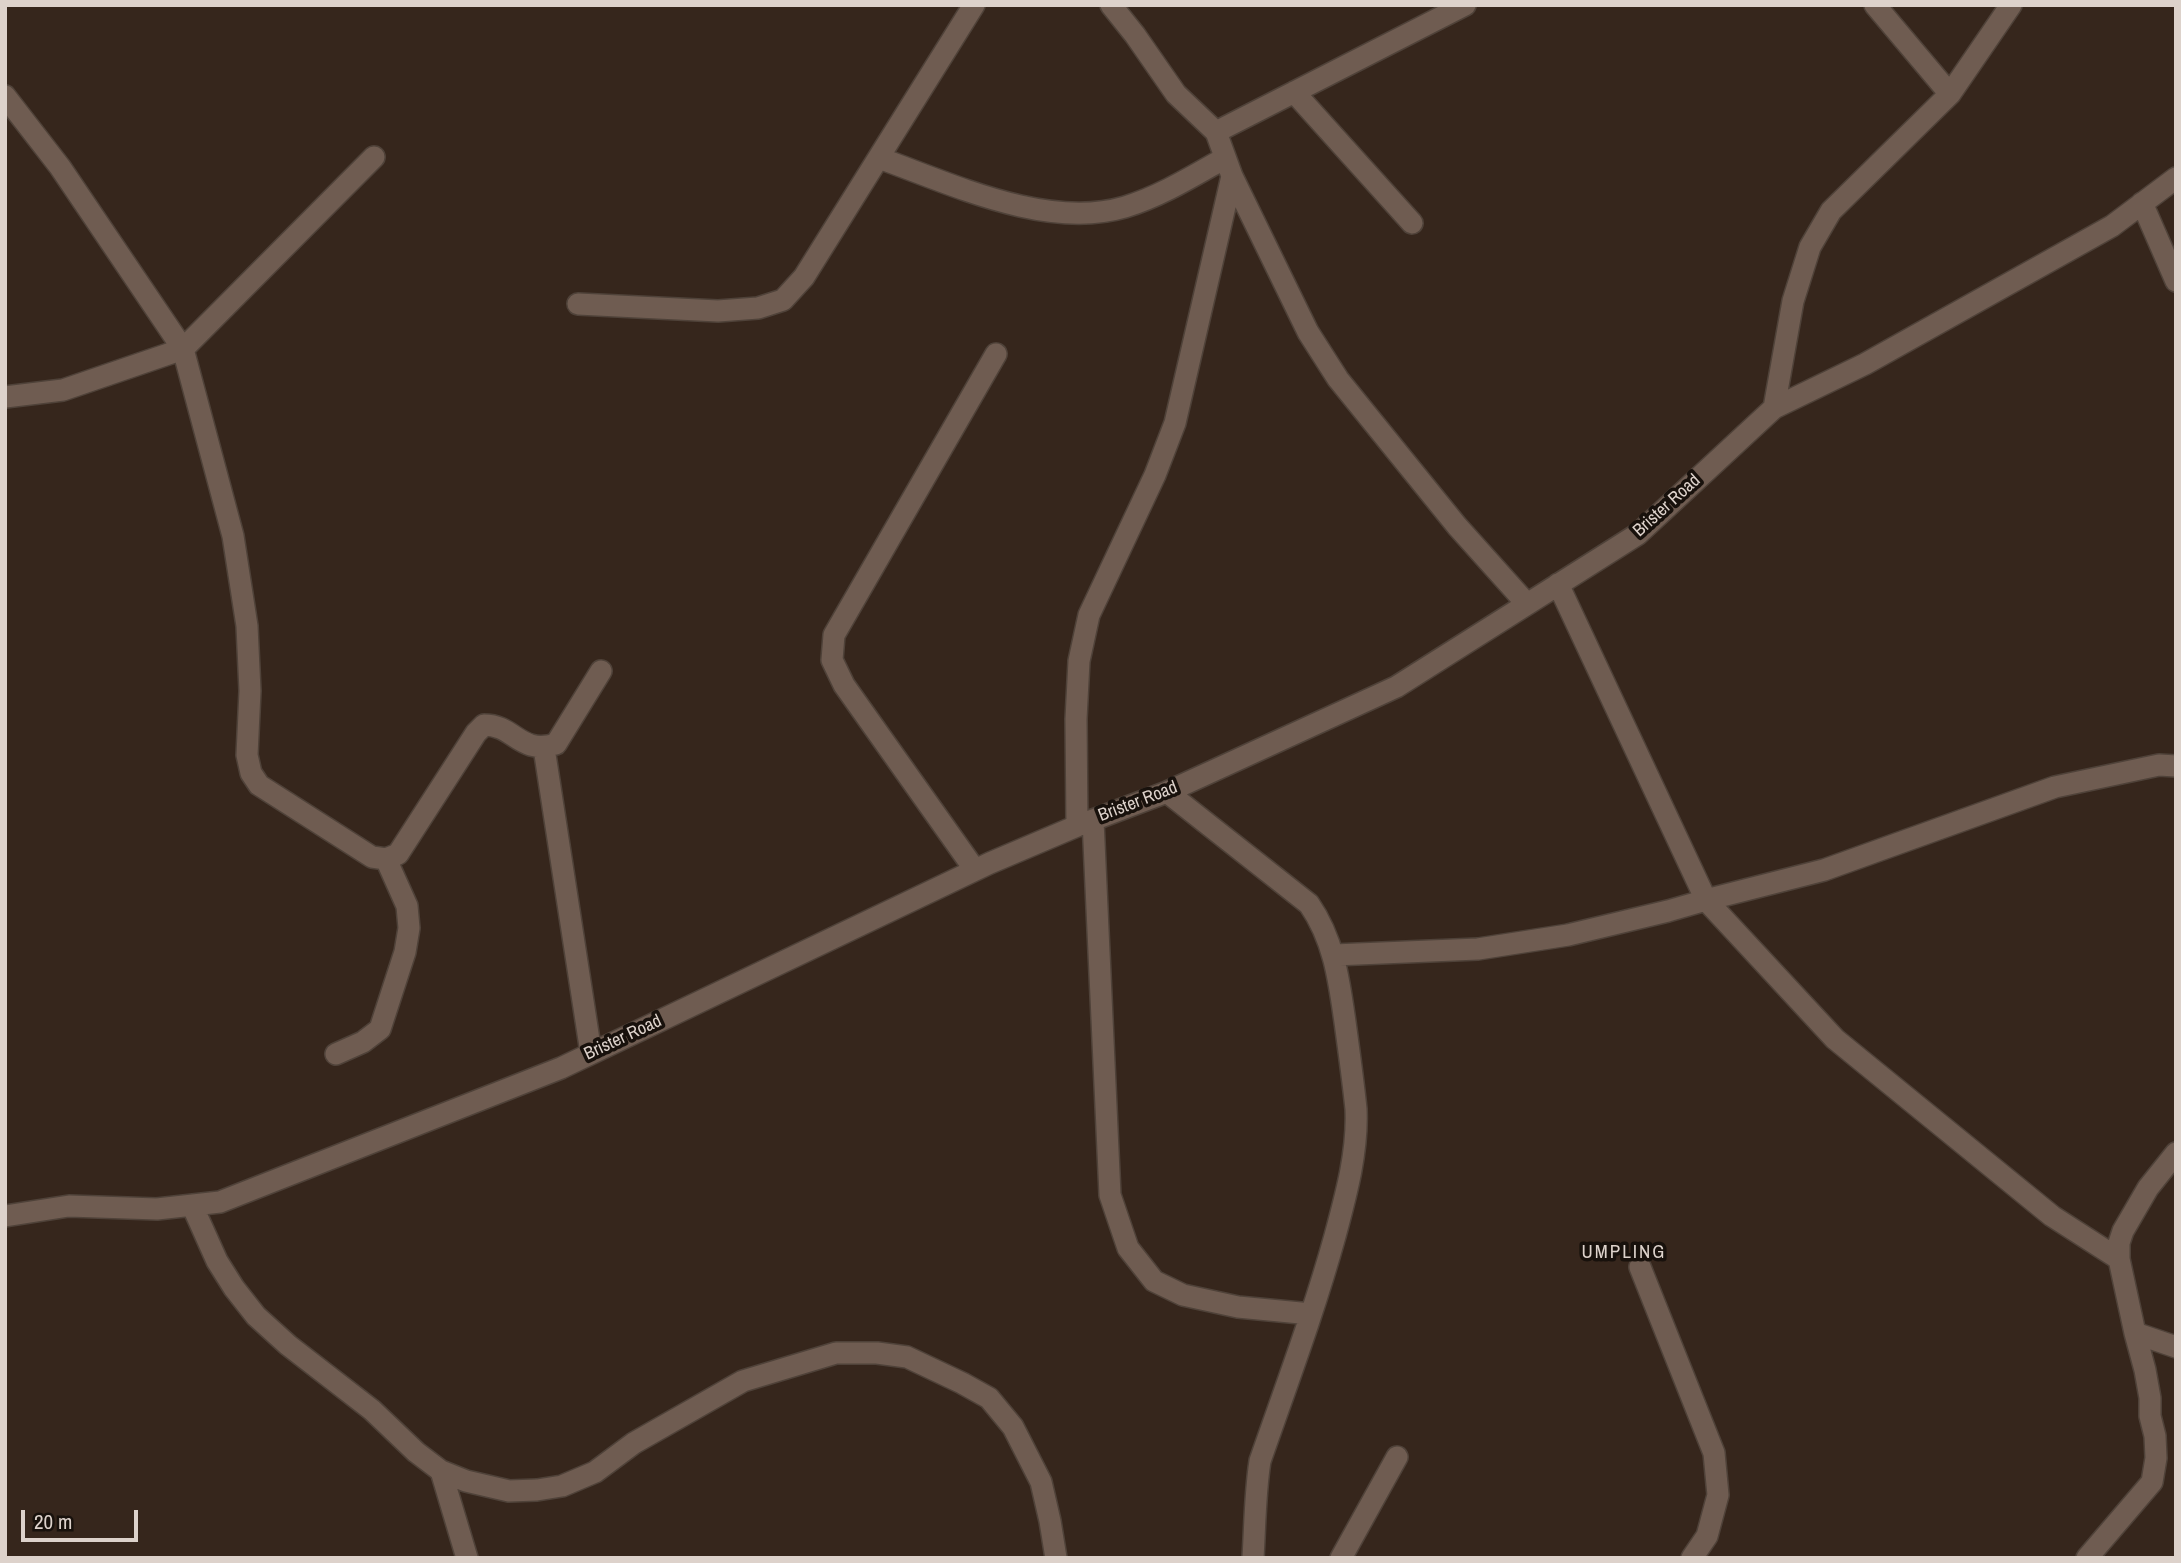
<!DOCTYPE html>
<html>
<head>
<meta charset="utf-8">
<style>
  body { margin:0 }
  #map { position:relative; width:2181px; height:1563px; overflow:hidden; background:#36261c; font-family:"Archivo Narrow",sans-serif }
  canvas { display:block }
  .frame { position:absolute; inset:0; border:7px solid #ddd2cb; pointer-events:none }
  .scale { position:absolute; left:21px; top:1510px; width:117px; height:32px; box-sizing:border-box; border:4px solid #ddd2cb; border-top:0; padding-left:9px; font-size:21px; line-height:24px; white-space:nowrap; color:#ddd2cb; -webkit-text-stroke:5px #18110c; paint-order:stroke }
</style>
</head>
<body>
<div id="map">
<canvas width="2181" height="1563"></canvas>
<div class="frame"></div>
<div class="scale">20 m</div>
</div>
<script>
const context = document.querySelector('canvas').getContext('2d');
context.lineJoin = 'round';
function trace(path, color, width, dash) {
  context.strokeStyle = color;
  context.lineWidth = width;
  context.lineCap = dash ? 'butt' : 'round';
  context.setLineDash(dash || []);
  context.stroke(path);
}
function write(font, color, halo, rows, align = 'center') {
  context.font = font + ' "Archivo Narrow",sans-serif';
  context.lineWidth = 7;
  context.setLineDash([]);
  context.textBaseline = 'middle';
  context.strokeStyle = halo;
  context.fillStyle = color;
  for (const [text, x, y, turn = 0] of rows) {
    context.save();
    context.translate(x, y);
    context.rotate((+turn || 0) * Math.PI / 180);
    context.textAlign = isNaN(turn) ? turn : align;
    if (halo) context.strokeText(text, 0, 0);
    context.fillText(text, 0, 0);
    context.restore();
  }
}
const minor = new Path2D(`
  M 1111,5 L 1135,35 L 1176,94 L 1216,132 L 1232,176 L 1308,332 L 1338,379 L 1457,526 L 1527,604
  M 1875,5 L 1950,94
  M 1294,92 L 1412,223
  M 5,96 L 60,167 L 183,349 L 233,536 L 247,626 L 250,691 L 247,755 L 251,773 L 259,785 L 372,857 L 386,859 L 398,854 L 476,733 L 484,725 C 515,725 519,755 556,744 L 601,671
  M 1216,132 L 1465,5
  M 879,158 C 952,184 1047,230 1125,207 C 1161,196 1193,176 1225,158
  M 2142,203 L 2176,281
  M 578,304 L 718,311 L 758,308 L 783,300 L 804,277 L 974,5
  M 5,397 L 63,390 L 183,349 L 374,157
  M 1774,408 L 1793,301 L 1810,247 L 1831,211 L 1950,94 L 2011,5
  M 1558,584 L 1706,900 L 1835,1039 L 2052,1216 L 2119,1259
  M 544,748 L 591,1053
  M 1167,792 L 1309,904 C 1334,940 1339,980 1345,1022 C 1349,1051 1353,1080 1356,1109 C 1358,1152 1346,1195 1335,1236 C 1314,1312 1286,1386 1260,1461 C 1255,1493 1255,1525 1253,1558
  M 1093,820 L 1110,1195 L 1128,1248 L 1154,1281 L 1183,1295 L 1238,1307 L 1311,1314
  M 1077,826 L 1076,719 L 1079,661 L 1089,615 L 1155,475 L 1175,423 L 1232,176
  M 975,870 L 844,685 L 832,660 L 834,635 L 996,354
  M 1334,955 L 1478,949 L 1568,935 L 1668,911 L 1706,900 L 1824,870 L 2055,787 L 2159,765 L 2176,766
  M 336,1054 L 363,1042 L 380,1029 L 405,952 L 409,928 L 407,906 L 386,859
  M 192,1205 L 217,1261 L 234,1288 L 256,1316 L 288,1345 L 372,1410 L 416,1452 L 441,1471 L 466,1481 L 509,1491 L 537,1490 L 562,1486 L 595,1472 L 634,1443 L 743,1381 L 836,1353 L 877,1353 L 907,1357 L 962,1383 L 989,1398 L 1013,1427 L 1041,1482 L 1050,1521 L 1056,1558
  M 5,1216 L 69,1206 L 157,1209 L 220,1202 L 561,1068 L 990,863 L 1077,826 L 1167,792 L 1396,687 L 1638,534 L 1774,408 L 1865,364 L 2112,226 L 2176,178
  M 1640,1267 L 1714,1453 L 1718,1495 L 1707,1536 L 1692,1558
  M 2135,1333 L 2176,1347
  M 441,1471 L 467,1558
  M 1341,1558 L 1397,1457
  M 2087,1558 L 2152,1482 L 2156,1458 L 2155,1436 L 2150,1416 L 2150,1398 L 2145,1370 L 2135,1333 L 2119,1259 L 2119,1243 L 2123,1231 L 2148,1188 L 2176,1153`);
const streetNames = [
  ["Brister Road",1667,506,-42],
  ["Brister Road",1138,802,-21],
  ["Brister Road",623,1038,-25]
];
const neighbourhoodNames = [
  ["UMPLING",1624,1253]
];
trace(minor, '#4f4239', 24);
trace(minor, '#6f5c51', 21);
write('18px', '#ddd2cb', '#18110c', streetNames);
context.letterSpacing = '2px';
write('19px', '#ddd2cb', '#18110c', neighbourhoodNames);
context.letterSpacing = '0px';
</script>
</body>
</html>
